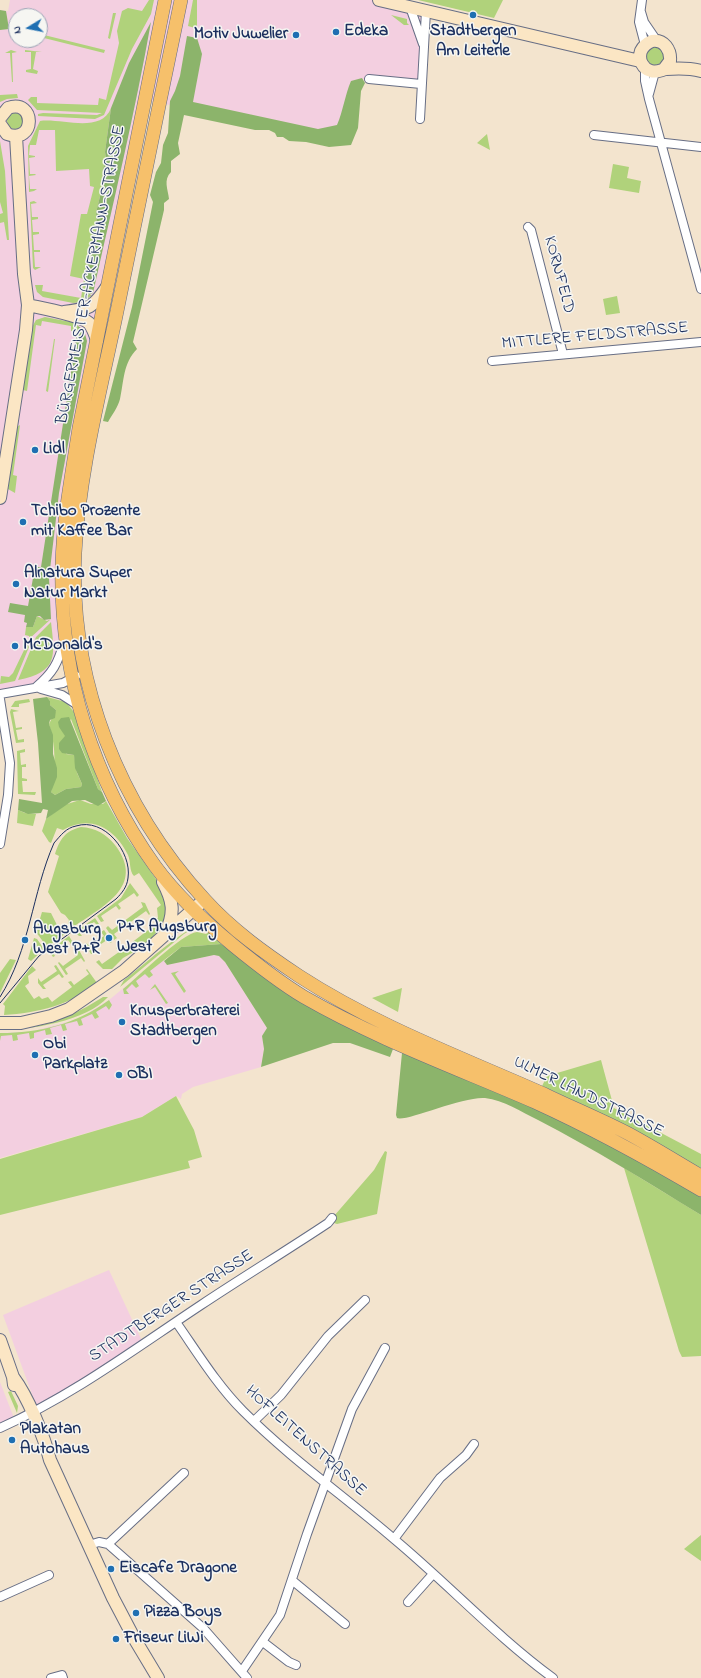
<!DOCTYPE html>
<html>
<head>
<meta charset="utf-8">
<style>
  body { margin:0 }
  #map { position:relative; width:701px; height:1678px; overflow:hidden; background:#f3e4ce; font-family:"Indie Flower",sans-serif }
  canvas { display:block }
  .north { position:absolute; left:8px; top:8px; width:40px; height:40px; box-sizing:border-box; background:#f6f6f2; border:1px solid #9ea6b7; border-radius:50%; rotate:260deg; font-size:11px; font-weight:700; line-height:16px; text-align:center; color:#1b2f5e }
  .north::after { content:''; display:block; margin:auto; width:14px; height:18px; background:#1f6fb2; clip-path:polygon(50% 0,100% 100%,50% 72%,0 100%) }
</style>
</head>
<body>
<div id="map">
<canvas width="701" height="1678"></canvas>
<div class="north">N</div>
</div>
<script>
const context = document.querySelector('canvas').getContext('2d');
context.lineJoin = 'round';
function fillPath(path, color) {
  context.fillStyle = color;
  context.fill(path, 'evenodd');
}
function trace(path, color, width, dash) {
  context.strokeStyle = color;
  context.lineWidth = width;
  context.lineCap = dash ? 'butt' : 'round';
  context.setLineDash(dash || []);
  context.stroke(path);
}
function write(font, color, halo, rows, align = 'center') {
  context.font = font + ' "Indie Flower",sans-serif';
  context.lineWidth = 3;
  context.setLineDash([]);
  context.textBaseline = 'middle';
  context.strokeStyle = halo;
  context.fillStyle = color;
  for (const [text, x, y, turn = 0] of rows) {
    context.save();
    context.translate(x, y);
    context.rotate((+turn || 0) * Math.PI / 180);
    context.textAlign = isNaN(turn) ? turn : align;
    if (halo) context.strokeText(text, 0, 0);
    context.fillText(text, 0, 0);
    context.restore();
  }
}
const built = new Path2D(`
  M 10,0 L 379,0 L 426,11 L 421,84 L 369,79 L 360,80 L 350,143 L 146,100 L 79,428 L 61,653 L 36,688 L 0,694 L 0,10 L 8,11 ZM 16,16 L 40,16 L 40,40 L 16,40 Z
  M 214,955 L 219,956 L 225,962 L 267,1028 L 262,1036 L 264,1049 L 261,1067 L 193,1087 L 182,1094 L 181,1099 L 176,1096 L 142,1117 L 0,1158 L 0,1033 L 29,1032 L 78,1019 L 109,1000 L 161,957 L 167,965 Z
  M 109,1270 L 142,1341 L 40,1407 L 36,1405 L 3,1315 Z
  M 0,1382 L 14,1418 L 0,1424 Z`);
const green = new Path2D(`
  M 149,0 L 154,0 L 151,14 L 132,49 L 104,115 L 95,119 L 38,116 L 38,114 L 43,113 L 97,115 L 102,113 L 37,110 L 28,100 L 31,97 L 37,97 L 37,103 L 98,105 L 99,98 L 106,100 L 119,43 L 117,31 L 122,11 L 128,8 L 142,11 Z
  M 193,0 L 197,0 L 197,37 L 194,36 L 195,28 L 188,26 Z
  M 418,0 L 503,0 L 494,18 Z
  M 113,13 L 116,13 L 110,39 L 108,38 Z
  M 391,15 L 407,19 L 407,23 L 409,25 L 404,25 Z
  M 40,34 L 105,50 L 104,53 L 40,37 Z
  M646 56a9 9 0 1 1 18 0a9 9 0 1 1-18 0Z
  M 11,50 L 17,52 L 12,53 L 13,82 L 12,82 L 10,53 L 5,53 Z
  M 25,50 L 42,52 L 36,52 L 33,69 L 38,71 L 37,74 L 26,72 L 26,70 L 31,69 L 31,52 L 25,52 Z
  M 17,94 L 18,98 L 7,99 L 0,102 L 0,95 Z
  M 111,108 L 105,152 L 106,158 L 103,169 L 102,188 L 96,213 L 97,226 L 91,257 L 87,266 L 85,289 L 89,295 L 92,295 L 83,302 L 73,303 L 43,297 L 37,292 L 35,285 L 43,285 L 42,291 L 81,298 L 84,279 L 70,276 L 81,214 L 87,214 L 94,187 L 90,186 L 89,169 L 56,171 L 55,130 L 39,130 L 36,145 L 30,145 L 29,155 L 35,156 L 35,157 L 29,158 L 30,174 L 35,174 L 36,175 L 29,176 L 30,189 L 37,189 L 34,191 L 29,192 L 28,146 L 40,121 C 62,118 101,134 111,108 Z
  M7 121a8 8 0 1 1 16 0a8 8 0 1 1-16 0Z
  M 487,134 L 490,150 L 477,143 Z
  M 0,141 L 5,171 L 9,240 L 7,240 L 4,222 L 0,223 L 0,214 L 3,213 L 0,202 Z
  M 613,164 L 629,167 L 627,178 L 641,181 L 639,193 L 609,188 Z
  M 34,201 L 37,203 L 31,204 L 32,217 L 38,217 L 38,219 L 32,220 L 33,232 L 39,232 L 39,234 L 33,235 L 34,250 L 40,250 L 40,252 L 34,252 L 35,267 L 41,267 L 35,270 L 33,268 L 30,202 Z
  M 617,296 L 620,313 L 606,315 L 603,299 Z
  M 45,317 L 76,323 L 78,326 L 78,332 L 71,331 L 71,326 L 42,321 L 41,326 L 36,325 L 27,391 L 23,390 L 31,329 L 36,320 Z
  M 54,339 L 55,339 L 48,392 L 46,391 Z
  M 20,425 L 13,475 L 17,476 L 15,493 L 8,489 L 17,427 Z
  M 37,616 L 47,621 L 51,619 L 29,639 L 29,636 L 25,635 L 26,627 L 33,627 Z
  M 51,622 C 55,657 58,672 18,680 L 36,637 Z
  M 27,644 L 29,647 L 15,681 L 0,684 L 1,676 L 9,677 L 13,673 Z
  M 47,697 L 66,702 L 74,712 L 102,792 L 98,789 L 71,719 L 63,732 L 66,736 L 63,740 L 66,754 L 74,755 L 77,773 L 82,784 L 81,787 L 66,789 L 55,795 L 51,792 C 56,769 56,746 49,724 L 56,710 L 50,705 L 50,701 Z
  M 29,699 L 30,702 L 19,704 L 19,707 L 11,707 L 15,701 Z
  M 11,709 L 19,711 L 13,712 L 16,728 L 22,727 L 22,729 L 16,730 L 18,740 L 24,739 L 24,742 L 16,743 L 10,712 Z
  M 25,749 L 25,752 L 20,753 L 21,765 L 26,764 L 26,767 L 22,767 L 22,778 L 27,779 L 27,781 L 22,781 L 23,792 L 36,792 L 35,795 L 18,794 L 17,751 Z
  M 80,800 L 91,804 L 103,804 L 106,801 L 127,838 L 163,889 L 167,901 L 165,922 L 146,945 L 123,958 L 112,969 L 103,969 L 96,962 L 99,960 L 102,964 L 119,952 L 116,948 L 118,946 L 122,950 L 156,924 L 154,920 L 158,918 L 157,908 L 161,905 L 139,873 L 134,876 C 129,871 131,862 128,855 C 115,828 90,814 63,830 L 57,828 L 51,843 L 49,842 L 42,831 L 46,819 L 64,805 Z
  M 18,810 L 25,813 L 36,814 L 33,826 L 17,823 Z
  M 81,827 C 96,828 106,834 115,845 C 147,887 101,907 72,928 L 68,923 L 69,920 L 65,915 L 61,913 L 48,892 L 59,856 L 55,854 C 60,839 65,831 81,827 Z
  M 130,883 L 139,895 L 137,897 L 134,893 L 118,904 L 121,908 L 119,910 L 116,906 L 101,916 L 104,921 L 101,922 L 97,916 L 121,898 Z
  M 141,902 L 145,903 L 150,914 L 149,915 L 146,911 L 114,934 L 117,938 L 114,940 L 106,928 L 108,926 L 112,930 L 143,907 Z
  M 42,912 L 51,913 L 58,927 L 62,927 L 66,933 L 47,947 L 36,932 Z
  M 95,918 L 99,924 L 97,925 L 94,922 L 79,932 L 82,936 L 79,936 L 75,932 Z
  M 196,927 L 204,929 L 192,929 L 184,934 L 120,987 L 124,980 C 139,969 182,930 196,927 Z
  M 104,930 L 112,942 L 110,943 L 107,940 L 92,950 L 95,954 L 91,954 L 86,946 L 86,943 L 90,946 L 104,936 L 101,932 Z
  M 197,932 L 206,934 L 209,932 L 221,944 L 181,947 L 150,971 L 153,975 L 149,978 L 145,974 L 136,981 L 139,986 L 136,988 L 132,984 L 126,990 L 129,994 L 124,994 L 123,989 C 138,977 181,934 197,932 Z
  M 69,936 L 72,941 L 71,944 L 68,940 L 52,951 L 55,956 L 53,957 L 49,951 Z
  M 34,938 L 37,939 L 44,949 L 31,961 L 28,959 Z
  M 75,950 L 79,950 L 85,961 L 84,962 L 81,958 L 65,969 L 68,974 L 66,975 L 58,963 L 59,962 L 63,966 L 78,955 Z
  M 10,959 L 16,960 L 0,993 L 0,973 Z
  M 56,965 L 64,977 L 62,978 L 59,974 L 43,985 L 46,989 L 43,989 L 38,983 L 38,978 L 41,982 L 57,971 L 54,966 Z
  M 32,966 L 36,970 L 28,976 L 29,983 L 25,986 L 34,999 L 39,996 L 42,999 L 48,997 L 52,1002 L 72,987 L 68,982 L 71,981 L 74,985 L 89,974 L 86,970 L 87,969 L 97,983 C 71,1005 38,1013 4,1015 L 5,1006 L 3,1004 Z
  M 179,971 L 175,974 L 186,991 L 184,993 L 171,973 Z
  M 155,984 L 168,1003 L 166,1004 L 155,987 L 150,990 Z
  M 402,988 L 398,1012 L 372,998 Z
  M 103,997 L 108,997 C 87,1021 30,1030 0,1030 C 7,1027 24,1029 33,1027 C 59,1022 81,1011 103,997 Z
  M 109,1000 L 112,1005 L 109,1010 L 106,1006 L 96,1012 L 99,1017 L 95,1019 L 92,1014 L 81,1019 L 83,1025 L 79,1026 L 77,1021 L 65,1024 L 67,1030 L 63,1031 L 61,1025 L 50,1028 L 52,1034 L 46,1035 L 45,1030 L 34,1033 L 34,1038 L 30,1039 L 29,1033 L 17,1035 L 18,1040 L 13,1041 L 12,1035 L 1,1036 L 0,1041 L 0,1033 C 39,1033 77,1024 109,1000 Z
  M 601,1060 L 614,1108 L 701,1154 L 701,1169 L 604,1115 L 542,1086 L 547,1076 Z
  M 176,1096 L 194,1130 L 202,1157 L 188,1161 L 190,1168 L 0,1215 L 0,1159 L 142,1117 Z
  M 385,1151 L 387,1152 L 377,1214 L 337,1224 L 334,1223 L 334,1216 L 374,1170 Z
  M 624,1168 L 701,1215 L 701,1356 L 682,1357 L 679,1351 Z
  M 11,1391 L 18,1406 L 17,1413 L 8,1392 Z
  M 701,1535 L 701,1561 L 684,1549 Z`);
const forest = new Path2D(`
  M 0,10 L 6,11 L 9,29 L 0,30 Z
  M 151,22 C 135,113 113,203 93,293 L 89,295 L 85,289 L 87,266 L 91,257 L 97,226 L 96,213 L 102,188 L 103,169 L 106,158 L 105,152 L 111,108 L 129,63 Z
  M 187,36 L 197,38 L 202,54 L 193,102 L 318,129 L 337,125 C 343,111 345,95 351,81 L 362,78 L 365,83 L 361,91 L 358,128 L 351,145 L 329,147 L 306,142 L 289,141 L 283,137 L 277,137 L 275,133 L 269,130 L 255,130 L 184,115 L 178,143 L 180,154 L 171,161 L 171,172 C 163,180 168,189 169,199 L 164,203 L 164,210 L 133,342 L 137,349 C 123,363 124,381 120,399 C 118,407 112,415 108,422 L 103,421 L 132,307 L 153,202 L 150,195 L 156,172 L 161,163 L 163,145 L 168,133 L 170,101 L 175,91 L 180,76 Z
  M 78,326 L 84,330 L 87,341 L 59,493 L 49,578 L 51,619 L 44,620 L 40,616 L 37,616 L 33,627 L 26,627 L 27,623 L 24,622 L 25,615 L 8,612 L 10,603 L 28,606 L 35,567 L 41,567 Z
  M 47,697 L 50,701 L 50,705 L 56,710 L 55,718 L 50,720 L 49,724 L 53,735 L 53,754 L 57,768 L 57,777 L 51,792 L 55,795 L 66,789 L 81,787 L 82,784 L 75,768 L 74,755 L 62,753 L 59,749 L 59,743 L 65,736 L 59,727 L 58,722 L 61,718 L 69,717 L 98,789 L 102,792 L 106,801 L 98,806 L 85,800 L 72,801 L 46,819 L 48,810 L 43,809 L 41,813 L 28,814 L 18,810 L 19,799 L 42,803 L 38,743 L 33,699 Z
  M 221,944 L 360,1033 L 393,1049 L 390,1057 L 350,1043 L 333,1043 L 261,1067 L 264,1049 L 262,1036 L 267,1028 L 225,962 L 219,956 L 214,955 L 167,965 L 164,961 L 181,947 Z
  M 402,1053 L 484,1085 L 576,1126 L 701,1193 L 701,1215 C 647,1182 594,1149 538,1120 C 521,1112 504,1100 485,1098 C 463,1096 406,1122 397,1118 L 396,1115 Z`);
const street = new Path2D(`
  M 642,0 L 639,22 L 645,45
  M 410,7 L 423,44
  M 641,12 L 644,22 L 657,41
  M 645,68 L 645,81 L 649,99 L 701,289
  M 369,79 L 421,84
  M 649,94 L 655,72
  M 420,119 L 426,11
  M 594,135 L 701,147
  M 528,227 L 531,230 L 563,354
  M 492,361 L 701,342
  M 36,687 C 53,673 58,663 64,642
  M 41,689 L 62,695 L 79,706
  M 0,694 L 63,683 L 76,676
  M 0,699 L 10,763 L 8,795 L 0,844
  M 176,1322 C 197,1352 217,1385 243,1411 C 290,1458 344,1496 394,1539 C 448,1584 496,1636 553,1678
  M 254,1421 L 281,1395 L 328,1336 L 365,1300
  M 0,1428 C 72,1396 136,1348 201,1305 C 243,1277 286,1251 328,1223 L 332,1218
  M 394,1539 L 440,1478 L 466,1455 L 474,1444
  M 108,1544 L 184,1473
  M 89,1545 L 99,1542 L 108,1544 L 203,1628 L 247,1678
  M 293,1581 L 345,1624
  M 0,1597 L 49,1575
  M 408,1602 L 433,1574
  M 263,1642 L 289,1662 L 296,1665
  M 242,1671 L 280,1615 L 307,1534 L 352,1409 L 385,1348
  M 51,1678 L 62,1675 L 63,1678`);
const secondary = new Path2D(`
  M 379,0 L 640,61
  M 664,69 L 670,61 C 671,50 664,39 652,41 C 647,43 643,47 641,51 C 638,60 643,69 651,71 C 657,73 661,70 666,69 C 678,68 690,68 701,71
  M 0,118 L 8,108 C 36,98 36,145 7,134 L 0,124
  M 28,305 C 41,308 80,315 89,323 C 93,328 95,334 97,340
  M 64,312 C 89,309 93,308 107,287
  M 0,498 L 26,330 L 28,305 L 24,274 L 16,136
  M 163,882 C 173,901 175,912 166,932
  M 0,1023 L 21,1023 L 51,1016 L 69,1009 L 124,971 L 204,900
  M 0,1340 L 13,1377 L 14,1385
  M 13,1377 C 28,1397 44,1436 50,1460 L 113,1598 L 134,1638 L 158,1678`);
const primary = new Path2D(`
  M 165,0 L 79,428 C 72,474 63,519 62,565 C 59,672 93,780 155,866 C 177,896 204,921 233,945 C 255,963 279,982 304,997 C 377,1039 457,1068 535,1102 C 592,1128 647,1158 701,1190
  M 181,0 C 159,107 136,214 115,321 C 99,397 79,475 75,553 C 69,680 119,807 205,900 C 232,930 266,954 299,976 C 376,1026 463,1058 546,1095 C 573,1108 602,1120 629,1134 C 653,1147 677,1162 701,1176`);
const tram = new Path2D(`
  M 0,997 C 30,950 32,893 54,843 C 61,835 66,828 76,826 C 104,817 132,852 128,878 C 127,887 122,893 116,899 L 39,956 L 0,1003`);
const markers = [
  [473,15,4,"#1f6fb2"],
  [336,32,4,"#1f6fb2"],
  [296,35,4,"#1f6fb2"],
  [35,450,4,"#1f6fb2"],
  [23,522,4,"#1f6fb2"],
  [16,584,4,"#1f6fb2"],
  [15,646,4,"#1f6fb2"],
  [109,938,4,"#1f6fb2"],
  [25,940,4,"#1f6fb2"],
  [122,1022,4,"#1f6fb2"],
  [35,1055,4,"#1f6fb2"],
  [119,1075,4,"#1f6fb2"],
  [12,1440,4,"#1f6fb2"],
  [111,1569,4,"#1f6fb2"],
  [136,1613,4,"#1f6fb2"],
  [116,1639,4,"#1f6fb2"]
];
const poiNames = [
  ["Edeka",344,32],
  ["Stadtbergen",473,32,"center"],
  ["Am Leiterle",473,52,"center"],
  ["Motiv Juwelier",288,35,"right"],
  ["Lidl",43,450],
  ["Tchibo Prozente",31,512],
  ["mit Kaffee Bar",31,532],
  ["Alnatura Super",24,574],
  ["Natur Markt",24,594],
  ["McDonald's",23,646],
  ["P+R Augsburg",117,928],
  ["West",117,948],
  ["Augsburg",33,930],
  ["West P+R",33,950],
  ["Knusperbraterei",130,1012],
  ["Stadtbergen",130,1032],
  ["Obi",43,1045],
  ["Parkplatz",43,1065],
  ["OBI",127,1075],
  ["Plakatan",20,1430],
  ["Autohaus",20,1450],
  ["Eiscafe Dragone",119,1569],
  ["Pizza Boys",144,1613],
  ["Friseur LiWi",124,1639]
];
const streetNames = [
  ["BÜRGERMEISTER-ACKERMANN-STRASSE",92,275,-79],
  ["KORNFELD",558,275,75],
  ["MITTLERE FELDSTRASSE",595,337,-5],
  ["ULMER LANDSTRASSE",588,1098,26],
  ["STADTBERGER STRASSE",172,1307,-33],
  ["HOFLEITENSTRASSE",305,1442,42]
];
fillPath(built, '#f3cfe0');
fillPath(green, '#b0d27b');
fillPath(forest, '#8cb46b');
trace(street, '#676e85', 10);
trace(secondary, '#676e85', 14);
trace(primary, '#676e85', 14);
trace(street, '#fff', 8);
trace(secondary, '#fbe6c4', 12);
trace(primary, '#f6c06b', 13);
trace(tram, '#1b2f5e', 1);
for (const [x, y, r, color] of markers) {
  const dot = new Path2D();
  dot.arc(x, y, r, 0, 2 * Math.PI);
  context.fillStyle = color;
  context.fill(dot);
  trace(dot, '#f6f6f2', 1.5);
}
write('bold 17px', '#1b2f5e', '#f6f6f2', poiNames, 'left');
write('17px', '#1b2f5e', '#f6f6f2', streetNames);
</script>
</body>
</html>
